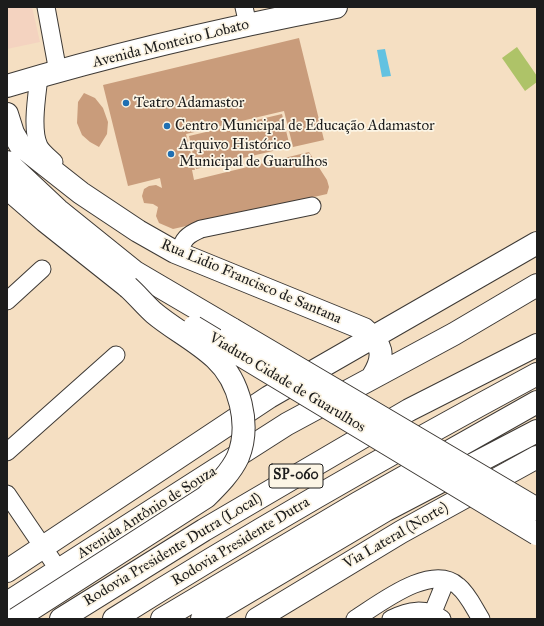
<!DOCTYPE html>
<html>
<head>
<meta charset="utf-8">
<style>
  body { margin:0 }
  #map { position:relative; width:544px; height:626px; overflow:hidden; background:#f5dfc2; font-family:"IM FELL Great Primer",serif }
  canvas { display:block }
  .frame { position:absolute; inset:0; border:8px solid #1c1c1c; pointer-events:none }
</style>
</head>
<body>
<div id="map">
<canvas width="544" height="626"></canvas>
<div class="frame"></div>
</div>
<script>
const context = document.querySelector('canvas').getContext('2d');
context.lineJoin = 'round';
function fillPath(path, color) {
  context.fillStyle = color;
  context.fill(path, 'evenodd');
}
function trace(path, color, width, dash) {
  context.strokeStyle = color;
  context.lineWidth = width;
  context.lineCap = dash ? 'butt' : 'round';
  context.setLineDash(dash || []);
  context.stroke(path);
}
function write(font, color, halo, rows, align = 'center') {
  context.font = font + ' "IM FELL Great Primer",serif';
  context.lineWidth = 3.5;
  context.setLineDash([]);
  context.textBaseline = 'middle';
  context.strokeStyle = halo;
  context.fillStyle = color;
  for (const [text, x, y, turn = 0] of rows) {
    context.save();
    context.translate(x, y);
    context.rotate((+turn || 0) * Math.PI / 180);
    context.textAlign = isNaN(turn) ? turn : align;
    if (halo) context.strokeText(text, 0, 0);
    context.fillText(text, 0, 0);
    context.restore();
  }
}
const built = new Path2D(`
  M 7,7 L 32,7 L 40,42 L 7,49 Z`);
const green = new Path2D(`
  M 517,47 L 537,76 L 537,82 L 525,91 L 502,58 Z`);
const water = new Path2D(`
  M 385,49 L 391,76 L 382,77 L 377,50 Z`);
const building = new Path2D(`
  M 299,38 L 324,140 L 293,147 L 284,111 L 186,134 L 195,170 L 192,170 L 194,180 L 309,152 L 327,180 L 329,187 L 327,194 L 173,229 L 159,223 L 156,216 L 158,207 L 153,204 L 144,203 L 142,196 L 144,189 L 149,186 L 156,185 L 162,188 L 160,178 L 128,186 L 103,85 Z
  M 84,93 L 95,98 L 103,108 L 108,122 L 107,134 L 99,147 L 90,142 L 82,135 L 77,123 L 78,102 Z
  M 282,114 L 290,147 L 196,169 L 189,136 Z`);
const minor = new Path2D(`
  M 46,7 L 58,72
  M 244,7 L 248,25
  M 39,77 C 37,95 31,130 39,146 C 42,152 49,157 54,162
  M 179,253 C 183,239 187,235 201,229 L 312,206
  M 7,301 L 42,269
  M 7,452 L 116,355
  M 7,494 L 58,569
  M 433,612 L 446,580
  M 355,619 C 378,605 431,562 458,586 C 468,594 474,608 481,619
  M 391,619 C 409,610 425,607 442,619`);
const major = new Path2D(`
  M 7,86 C 114,54 226,28 336,7
  M 7,114 L 13,133 L 20,145 L 81,193 L 138,231 L 175,252 L 364,329 C 382,344 386,355 373,376
  M 7,162 L 58,210 L 135,272 L 232,329
  M 7,188 L 45,221 L 128,287
  M 7,571 L 269,397 L 537,243
  M 7,603 L 287,424 L 454,334 L 537,285
  M 257,619 L 401,532 L 537,457`);
const highway = new Path2D(`
  M 61,619 L 204,530 L 409,410 L 537,345
  M 114,619 C 252,532 394,451 537,374
  M 162,619 L 358,503 L 537,402
  M 202,619 L 386,510 L 537,431`);
const majorBridge = new Path2D(`
  M 194,327 L 537,534
  M 232,329 L 537,509
  M 16,619 L 206,497 C 218,485 231,472 238,457 C 251,425 240,381 215,358 C 197,341 173,329 154,313 C 145,305 137,295 128,287`);
const markers = [
  [126,103,4,"#1f6fb2"],
  [167,126,4,"#1f6fb2"],
  [171,154,4,"#1f6fb2"]
];
const shields = [
  [296,476,54]
];
const shieldNames = [
  ["SP-060",296,476]
];
const streetNames = [
  ["Avenida Monteiro Lobato",171,44,-14],
  ["Rua Lidio Francisco de Santana",251,282,23],
  ["Viaduto Cidade de Guarulhos",287,383,31],
  ["Avenida Antônio de Souza",147,513,-32],
  ["Via Lateral (Norte)",396,536,-30],
  ["Rodovia Presidente Dutra",241,542,-31],
  ["Rodovia Presidente Dutra (Local)",173,550,-31]
];
const poiNames = [
  ["Teatro Adamastor",134,103],
  ["Centro Municipal de Educação Adamastor",175,126],
  ["Arquivo Histórico",179,145],
  ["Municipal de Guarulhos",179,162]
];
fillPath(built, '#f4d3c0');
fillPath(green, '#aec368');
fillPath(water, '#63c2e1');
fillPath(building, '#c99c7b');
trace(minor, '#3d3935', 19);
trace(major, '#3d3935', 24);
trace(highway, '#3d3935', 24);
trace(minor, '#fff', 17);
trace(major, '#fff', 22);
trace(highway, '#fff', 22);
trace(majorBridge, '#3d3935', 24, []);
trace(majorBridge, '#fff', 22);
for (const [x, y, r, color] of markers) {
  const dot = new Path2D();
  dot.arc(x, y, r, 0, 2 * Math.PI);
  context.fillStyle = color;
  context.fill(dot);
  trace(dot, '#fcf5e5', 1.5);
}
for (const [x, y, w] of shields) {
  const box = new Path2D();
  box.roundRect(x - w / 2, y - 12, w, 24, 3);
  context.fillStyle = '#fcf5e5';
  context.fill(box);
  trace(box, '#1c1c1c', 1);
}
write('bold 14px', '#1c1c1c', null, shieldNames);
write('15px', '#1c1c1c', '#fcf5e5', streetNames);
write('15px', '#1c1c1c', '#fcf5e5', poiNames, 'left');
</script>
</body>
</html>
